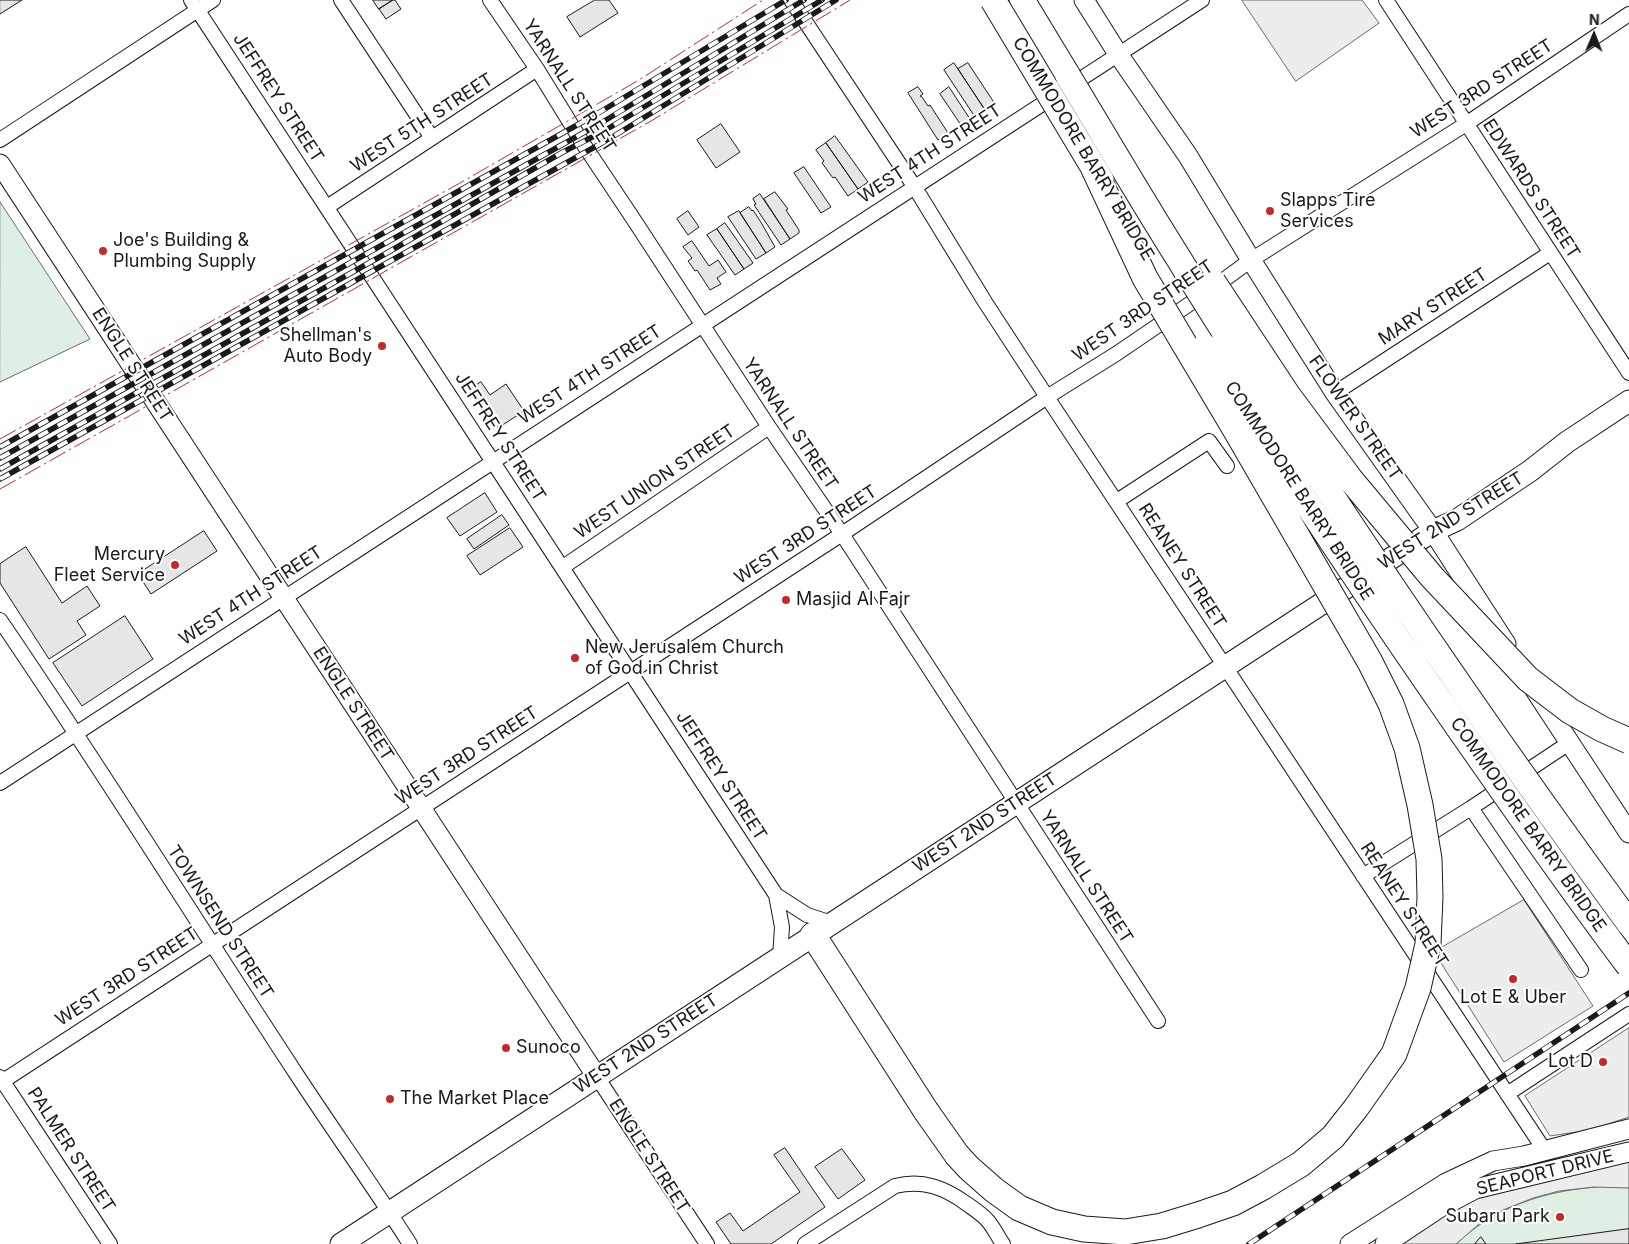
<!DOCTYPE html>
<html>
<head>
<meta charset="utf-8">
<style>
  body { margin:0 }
  #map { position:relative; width:1629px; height:1244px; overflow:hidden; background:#fff; font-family:Inter,sans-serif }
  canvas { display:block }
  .north { position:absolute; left:1569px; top:10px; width:50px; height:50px; -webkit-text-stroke:4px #fff; paint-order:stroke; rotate:1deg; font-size:14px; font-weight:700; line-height:20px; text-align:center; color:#1a1a1a }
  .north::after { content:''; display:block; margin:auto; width:18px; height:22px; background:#1a1a1a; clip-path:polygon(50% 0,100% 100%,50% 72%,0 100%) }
</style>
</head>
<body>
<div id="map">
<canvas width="1629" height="1244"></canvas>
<div class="north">N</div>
</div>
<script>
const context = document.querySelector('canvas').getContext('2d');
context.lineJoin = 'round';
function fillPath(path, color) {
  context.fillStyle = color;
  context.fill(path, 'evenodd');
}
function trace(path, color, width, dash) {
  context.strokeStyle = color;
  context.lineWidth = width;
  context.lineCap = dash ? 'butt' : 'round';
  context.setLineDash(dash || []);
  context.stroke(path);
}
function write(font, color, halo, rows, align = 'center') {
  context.font = font + ' Inter,sans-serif';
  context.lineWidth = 4;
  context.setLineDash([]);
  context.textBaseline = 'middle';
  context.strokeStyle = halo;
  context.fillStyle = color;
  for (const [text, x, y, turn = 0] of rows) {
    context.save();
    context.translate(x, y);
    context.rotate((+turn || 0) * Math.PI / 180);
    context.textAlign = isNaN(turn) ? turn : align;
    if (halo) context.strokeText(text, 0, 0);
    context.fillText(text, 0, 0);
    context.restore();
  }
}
const green = new Path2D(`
  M 0,202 L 90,339 L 0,382 Z
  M 1617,1186 L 1629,1188 L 1629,1244 L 1456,1244 C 1500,1202 1558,1187 1617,1186 Z`);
const parking = new Path2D(`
  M 1242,0 L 1362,0 L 1379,23 L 1296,81 Z
  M 1524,900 L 1593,1006 L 1504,1062 L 1434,952 Z
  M 1629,1028 L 1629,1117 L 1590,1130 L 1550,1136 L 1525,1096 Z
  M 1629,1159 L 1629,1188 L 1594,1187 L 1559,1191 L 1533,1198 L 1503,1210 L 1479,1224 L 1456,1244 L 1401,1244 L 1450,1212 L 1476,1199 L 1511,1187 Z`);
const building = new Path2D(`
  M 0,0 L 22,0 L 0,14 Z
  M 373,0 L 393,0 L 379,9 Z
  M 393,0 L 395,0 L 401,9 L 386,19 L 379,9 Z
  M 595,0 L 609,0 L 618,13 L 580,37 L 567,17 Z
  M 954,63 L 985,110 L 975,117 L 944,70 Z
  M 968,63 L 995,104 L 985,110 L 958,69 Z
  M 918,87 L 923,94 L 920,96 L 922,97 L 928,106 L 930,105 L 948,133 L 938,140 L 908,93 Z
  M 949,87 L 970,119 L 961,125 L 940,94 Z
  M 721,124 L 740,152 L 716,168 L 697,140 Z
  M 835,136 L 868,182 L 858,189 L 826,143 Z
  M 826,143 L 858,189 L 848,196 L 835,177 L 833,178 L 822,163 L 824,161 L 816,150 Z
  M 804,167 L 831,207 L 821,213 L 794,173 Z
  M 775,192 L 788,209 L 786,210 L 799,230 L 799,233 L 790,239 L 764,199 Z
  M 760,194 L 790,239 L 781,245 L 754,205 L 756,204 L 753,199 Z
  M 749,207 L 752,211 L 753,210 L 762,224 L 775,247 L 766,253 L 740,213 Z
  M 688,211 L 699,227 L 688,235 L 677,219 Z
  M 739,211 L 766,253 L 756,259 L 728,217 Z
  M 725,223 L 753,263 L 744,269 L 717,229 Z
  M 717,229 L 744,269 L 735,275 L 707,235 Z
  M 692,241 L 709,266 L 718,260 L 726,272 L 717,278 L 721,284 L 710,290 L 697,270 L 695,271 L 688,261 L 692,258 L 683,247 Z
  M 481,382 L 490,395 L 506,384 L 524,411 L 498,428 L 471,389 Z
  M 485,493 L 497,512 L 460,536 L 447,518 Z
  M 502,515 L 509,525 L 474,549 L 467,539 Z
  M 510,528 L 523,547 L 480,575 L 467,556 Z
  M 204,531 L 217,551 L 151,594 L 138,574 Z
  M 26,547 L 62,603 L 87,586 L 100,606 L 77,621 L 86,635 L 49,659 L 0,583 L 0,564 Z
  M 125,616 L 153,659 L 82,706 L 53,663 Z
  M 785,1148 L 825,1207 L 771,1244 L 731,1244 L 716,1222 L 730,1213 L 743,1231 L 800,1192 L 774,1155 Z
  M 842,1149 L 865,1180 L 838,1199 L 815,1167 Z
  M 1629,1229 L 1629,1244 L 1516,1244 Z
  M 1481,1237 L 1486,1244 L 1475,1244 Z`);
const street = new Path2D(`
  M 191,0 L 776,895 L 807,915 L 832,923
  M 341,0 L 432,138
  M 490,0 L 537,69 L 582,142 L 634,220 L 769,427 L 842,534 L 1158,1021
  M 791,0 L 914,186 L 985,302 L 1047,397 L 1545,1151
  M 1386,0 L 1629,373
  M 0,140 L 213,0
  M 327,207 L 537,69
  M 1335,393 L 1550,253
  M 1117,501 L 1209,441 L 1227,466
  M 563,567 L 769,427
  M 0,620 C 101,768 196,921 295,1072 C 333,1130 373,1186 410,1244
  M 0,783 L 1202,0
  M 1471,808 L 1581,970
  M 1363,876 L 1471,808 L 1569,743
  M 776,895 L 782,927 L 780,957
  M 0,1077 L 110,1244
  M 597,1077 L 707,1244
  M 0,1083 L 842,534 L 1047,397 L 1116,354 L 1210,290 L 1251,260 L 1466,124 L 1629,14
  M 1507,1094 L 1629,1014
  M 805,1244 L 895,1186 C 923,1179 945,1188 967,1204 C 974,1209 982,1214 988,1221 C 994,1228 998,1237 1003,1244`);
const secondary = new Path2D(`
  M 1084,0 L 1118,54 L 1188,156 L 1251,260 L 1335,393 L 1433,531 L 1506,644
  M 0,164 L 597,1077
  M 1535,690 L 1629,833
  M 1350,1244 L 1446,1183 L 1493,1161 L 1524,1156 L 1629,1129
  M 1385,1244 L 1439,1208 L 1475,1189 L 1629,1152`);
const primary = new Path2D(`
  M 341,1244 L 1433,531 L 1457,520 L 1530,471 L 1567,442 L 1629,401`);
const highway = new Path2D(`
  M 1022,0 L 1068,76
  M 813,935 L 926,1111`);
const rail = new Path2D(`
  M 0,447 L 595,115 L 786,0
  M 0,458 L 601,123 L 804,0
  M 0,469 L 385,254 L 563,152 L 604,131 L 822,0
  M 0,479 L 609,139 L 836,0
  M 1249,1244 L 1629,993`);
const highwayBridge = new Path2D(`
  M 993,0 L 1101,180
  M 1068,76 C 1105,137 1141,199 1179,259 C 1224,333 1272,406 1320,478 C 1419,629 1522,777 1629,923
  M 1213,282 L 1287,394 L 1351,480 L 1432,577 L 1528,679 L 1570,711 L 1602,729 L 1629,741
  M 1205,347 C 1287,475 1371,602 1458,727 C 1514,807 1570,888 1629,966
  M 926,1111 L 957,1155 L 969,1168 L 994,1190 L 1019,1208 L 1052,1222 L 1084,1229 L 1125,1232 L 1162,1226 L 1198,1215 L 1233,1203 L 1263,1187 L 1301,1164 L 1333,1137 L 1356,1108 L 1394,1054 L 1418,988 L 1428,944 L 1430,897 L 1429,859 L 1420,805 L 1407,748 L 1391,704 L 1370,662 L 1235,429 L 1145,278 L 1093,167`);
const power = new Path2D(`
  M 0,439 L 460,183 L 639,80 L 763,0
  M 0,489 L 651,121 L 850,0`);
const markers = [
  [1270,211,5,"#c62828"],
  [103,251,5,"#c62828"],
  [382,346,5,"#c62828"],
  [175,565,5,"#c62828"],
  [786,600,5,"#c62828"],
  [575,658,5,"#c62828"],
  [1513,979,5,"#c62828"],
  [506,1048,5,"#c62828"],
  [1603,1062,5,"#c62828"],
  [390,1099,5,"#c62828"],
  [1560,1217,5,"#c62828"]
];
const streetNames = [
  ["YARNALL STREET",569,86,57],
  ["WEST 3RD STREET",1482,89,-33],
  ["JEFFREY STREET",278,98,57],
  ["WEST 5TH STREET",422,123,-33],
  ["COMMODORE BARRY BRIDGE",1083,149,59],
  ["WEST 4TH STREET",930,154,-33],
  ["EDWARDS STREET",1531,189,57],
  ["MARY STREET",1433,307,-33],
  ["WEST 3RD STREET",1143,311,-34],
  ["ENGLE STREET",132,365,57],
  ["WEST 4TH STREET",590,375,-33],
  ["FLOWER STREET",1355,418,55],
  ["YARNALL STREET",790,424,56],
  ["JEFFREY STREET",500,437,57],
  ["WEST UNION STREET",655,482,-34],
  ["COMMODORE BARRY BRIDGE",1299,491,57],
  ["WEST 2ND STREET",1451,521,-32],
  ["WEST 3RD STREET",806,535,-33],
  ["REANEY STREET",1182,566,57],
  ["WEST 4TH STREET",251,596,-33],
  ["ENGLE STREET",353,704,57],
  ["WEST 3RD STREET",467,756,-33],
  ["JEFFREY STREET",721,776,57],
  ["WEST 2ND STREET",985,823,-33],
  ["COMMODORE BARRY BRIDGE",1528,825,55],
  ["YARNALL STREET",1086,877,57],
  ["REANEY STREET",1404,905,57],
  ["TOWNSEND STREET",220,922,57],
  ["WEST 3RD STREET",127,977,-33],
  ["WEST 2ND STREET",646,1044,-33],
  ["PALMER STREET",71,1150,57],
  ["ENGLE STREET",649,1156,57],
  ["SEAPORT DRIVE",1545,1173,-14]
];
const poiNames = [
  ["Slapps Tire",1280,201],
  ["Services",1280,222],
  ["Joe's Building &",113,241],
  ["Plumbing Supply",113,262],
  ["Shellman's",372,336,"right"],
  ["Auto Body",372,357,"right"],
  ["Mercury",165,555,"right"],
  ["Fleet Service",165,576,"right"],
  ["Masjid Al Fajr",796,600],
  ["New Jerusalem Church",585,648],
  ["of God in Christ",585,669],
  ["Lot E & Uber",1513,998,"center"],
  ["Sunoco",516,1048],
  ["Lot D",1593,1062,"right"],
  ["The Market Place",400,1099],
  ["Subaru Park",1550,1217,"right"]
];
fillPath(green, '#e0efe3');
trace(green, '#6a6a6a', 1);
fillPath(parking, '#ededed');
trace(parking, '#6a6a6a', 1);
fillPath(building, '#e6e6e6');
trace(building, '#1a1a1a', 1);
trace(street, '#1a1a1a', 16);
trace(secondary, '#1a1a1a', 21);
trace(primary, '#1a1a1a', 23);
trace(highway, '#1a1a1a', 27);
trace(street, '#fff', 14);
trace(secondary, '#fff', 19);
trace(primary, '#fff', 21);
trace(highway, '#fff', 25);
trace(rail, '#1a1a1a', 5.5);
trace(rail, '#fff', 4, [11]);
trace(highwayBridge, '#1a1a1a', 27, []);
trace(highwayBridge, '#fff', 25);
trace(power, '#c62828', 1, [18, 4, 2.5, 4]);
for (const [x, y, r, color] of markers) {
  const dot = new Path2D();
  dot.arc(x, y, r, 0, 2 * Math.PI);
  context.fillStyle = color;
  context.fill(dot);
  trace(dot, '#fff', 2);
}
write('18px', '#1a1a1a', '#fff', streetNames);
write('18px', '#1a1a1a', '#fff', poiNames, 'left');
</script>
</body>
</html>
